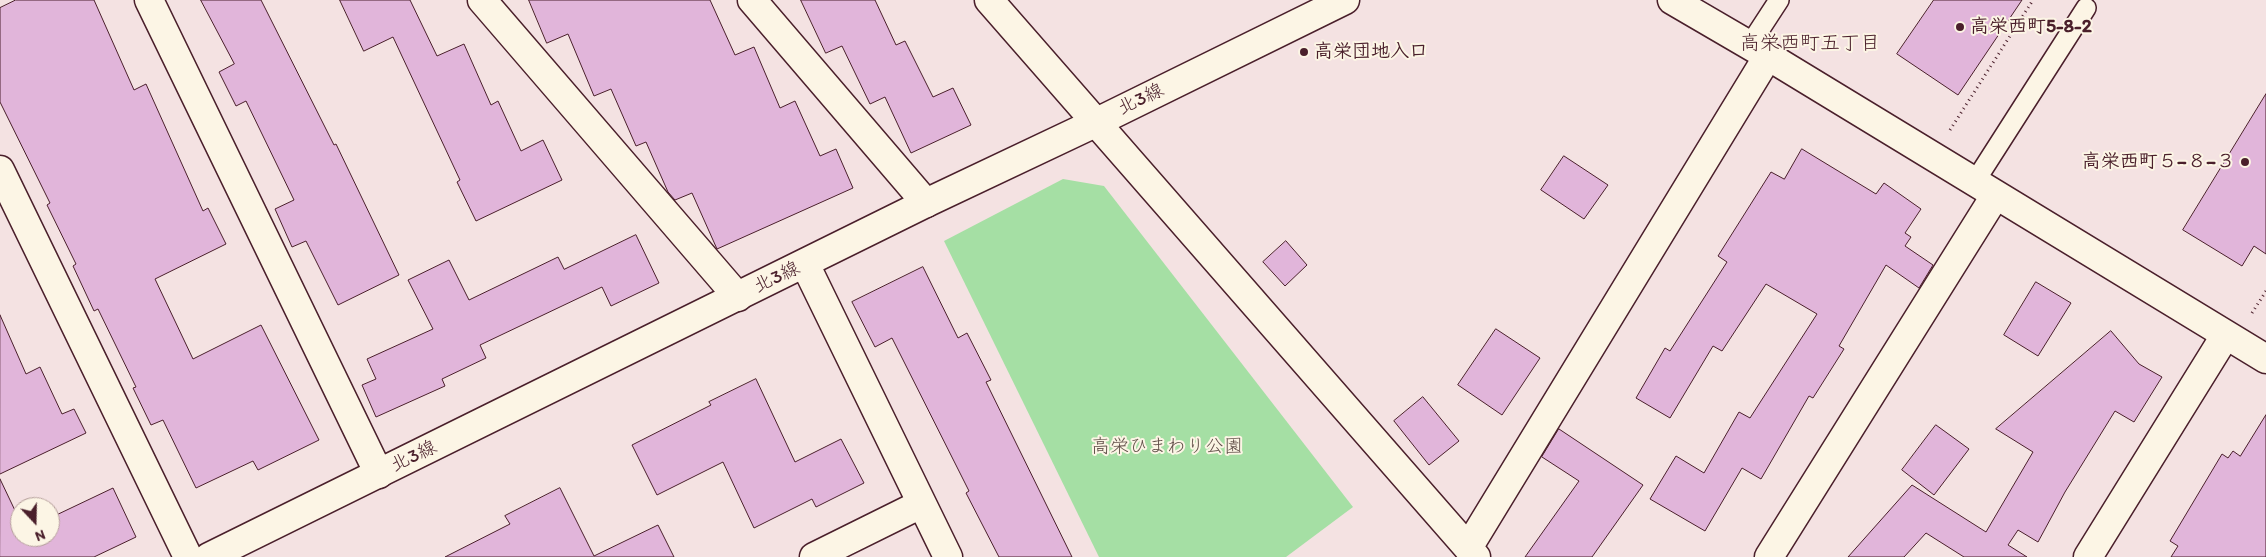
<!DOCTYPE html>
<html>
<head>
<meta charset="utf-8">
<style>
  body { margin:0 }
  #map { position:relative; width:2266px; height:557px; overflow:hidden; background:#f4e2e2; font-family:Itim,sans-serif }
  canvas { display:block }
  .north { position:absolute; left:10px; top:497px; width:50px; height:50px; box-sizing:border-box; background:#fcf5e5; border:1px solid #b59f9b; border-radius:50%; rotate:159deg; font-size:14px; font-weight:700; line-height:20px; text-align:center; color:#4a1f2b }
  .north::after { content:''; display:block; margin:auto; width:18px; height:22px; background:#4a1f2b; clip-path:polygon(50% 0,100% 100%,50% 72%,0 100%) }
</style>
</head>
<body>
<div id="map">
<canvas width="2266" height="557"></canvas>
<div class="north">N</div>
</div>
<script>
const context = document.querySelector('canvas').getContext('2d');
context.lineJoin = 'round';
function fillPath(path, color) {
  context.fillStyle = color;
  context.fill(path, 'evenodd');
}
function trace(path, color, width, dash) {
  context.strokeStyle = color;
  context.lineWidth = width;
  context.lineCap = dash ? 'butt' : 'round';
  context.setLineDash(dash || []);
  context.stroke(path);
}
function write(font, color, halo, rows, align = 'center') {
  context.font = font + ' Itim,"Klee One",sans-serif';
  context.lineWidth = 4;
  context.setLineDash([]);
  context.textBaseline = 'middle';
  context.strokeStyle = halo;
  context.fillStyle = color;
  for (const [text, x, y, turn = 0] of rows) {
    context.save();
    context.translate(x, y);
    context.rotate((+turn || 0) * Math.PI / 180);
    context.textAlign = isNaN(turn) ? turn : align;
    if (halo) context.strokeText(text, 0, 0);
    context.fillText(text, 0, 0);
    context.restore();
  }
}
const green = new Path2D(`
  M 1063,179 L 1104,186 L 1353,507 L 1286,557 L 1099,557 L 944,241 Z`);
const building = new Path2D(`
  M 16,0 L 94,0 L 134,90 L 146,84 L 203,211 L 208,208 L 226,244 L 155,279 L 193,359 L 261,325 L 319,440 L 258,470 L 253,461 L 196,488 L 163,420 L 151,425 L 133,388 L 136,387 L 98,309 L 94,311 L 73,266 L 76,264 L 47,205 L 50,203 L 0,102 L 0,8 Z
  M 201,0 L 261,0 L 334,145 L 336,144 L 399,275 L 338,305 L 306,241 L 292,247 L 275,209 L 294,200 L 246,101 L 236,106 L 219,72 L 234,64 Z
  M 340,0 L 410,0 L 437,56 L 464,44 L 491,105 L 498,101 L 521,151 L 543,140 L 562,180 L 476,221 L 457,182 L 460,180 L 393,37 L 364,51 Z
  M 529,0 L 710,0 L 735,55 L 754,47 L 780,108 L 795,101 L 820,156 L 836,149 L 853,188 L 717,249 L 692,193 L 675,200 L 668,192 L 646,142 L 636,146 L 611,89 L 594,96 L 568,34 L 547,43 Z
  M 801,0 L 875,0 L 896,45 L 905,41 L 933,97 L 953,88 L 971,125 L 911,153 L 885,97 L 870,104 L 842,46 L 826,53 Z
  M 1934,0 L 2022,0 L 1958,95 L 1897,54 Z
  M 2266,94 L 2266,254 L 2254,246 L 2242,266 L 2183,230 Z
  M 1802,149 L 1876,194 L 1884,183 L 1921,209 L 1905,233 L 1911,237 L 1905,246 L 1933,265 L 1919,288 L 1886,265 L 1839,346 L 1844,349 L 1813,398 L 1809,396 L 1761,479 L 1742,468 L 1705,531 L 1650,499 L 1676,456 L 1704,473 L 1739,412 L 1750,418 L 1817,314 L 1766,284 L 1722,351 L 1713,346 L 1670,418 L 1636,398 L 1665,348 L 1670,351 L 1727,262 L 1718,256 L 1771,172 L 1784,179 Z
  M 1564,156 L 1608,185 L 1584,219 L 1541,190 Z
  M 636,235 L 659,283 L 611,306 L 602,287 L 480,345 L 486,358 L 442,379 L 445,386 L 376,417 L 362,385 L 376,379 L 367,359 L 433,329 L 408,280 L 449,260 L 469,300 L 558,257 L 564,269 Z
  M 1286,241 L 1307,265 L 1285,286 L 1263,262 Z
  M 923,267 L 958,338 L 967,333 L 991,380 L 986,382 L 1072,557 L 999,557 L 966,493 L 969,491 L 892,338 L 875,347 L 852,302 Z
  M 2036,282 L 2071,303 L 2038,356 L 2004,335 Z
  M 0,315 L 26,374 L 40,367 L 62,414 L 74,409 L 86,433 L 0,474 Z
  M 1496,329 L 1540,358 L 1502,415 L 1458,385 Z
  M 2111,331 L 2139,364 L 2162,377 L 2134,422 L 2115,411 L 2065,492 L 2038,542 L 2018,530 L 2008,545 L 2027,557 L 1964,557 L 1926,533 L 1904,557 L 1848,557 L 1912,485 L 1986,532 L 2033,452 L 1996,429 Z
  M 756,379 L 795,462 L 841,439 L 864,483 L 816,507 L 812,499 L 754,528 L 723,462 L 657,495 L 632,445 L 711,405 L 709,402 Z
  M 1423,397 L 1459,441 L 1429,465 L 1394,421 Z
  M 2266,415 L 2266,557 L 2171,557 L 2178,546 L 2170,541 L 2222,454 L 2228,458 L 2233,451 L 2240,456 Z
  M 1936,425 L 1969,449 L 1934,495 L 1902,470 Z
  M 1559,429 L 1643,485 L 1592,557 L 1525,557 L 1579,481 L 1542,457 Z
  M 0,479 L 20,521 L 20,537 L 50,537 L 50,518 L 113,488 L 136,537 L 94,557 L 0,557 Z
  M 560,488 L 594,556 L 658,525 L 674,557 L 445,557 L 510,524 L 505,516 Z`);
const path = new Path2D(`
  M 1950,130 L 2033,0
  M 2252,313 L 2266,291`);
const lane = new Path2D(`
  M 1749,46 L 1779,0
  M 1974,183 L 2086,8`);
const street = new Path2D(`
  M 149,0 L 379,474
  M 482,0 L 738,297
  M 752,0 L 926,203
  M 989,0 L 1476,557
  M 0,170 L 188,557
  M 805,264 L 948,557
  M 1468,548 L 1768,56
  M 814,557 L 921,504
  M 1769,557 L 1995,196
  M 2088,557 L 2225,336`);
const secondary = new Path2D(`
  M 1672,0 L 1768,56 L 2266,359
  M 209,557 L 926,203 L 1095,123 L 1345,0`);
const markers = [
  [1960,27,5,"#4a1f2b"],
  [1304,52,5,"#4a1f2b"],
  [2245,162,5,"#4a1f2b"]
];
const poiNames = [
  ["高栄西町5-8-2",1970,27],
  ["高栄団地入口",1314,52],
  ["高栄西町５−８−３",2235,162,"right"]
];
const streetNames = [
  ["北3線",1141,100,-26],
  ["北3線",777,278,-26],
  ["北3線",414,457,-26]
];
const parkNames = [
  ["高栄ひまわり公園",1167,447]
];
const neighbourhoodNames = [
  ["高栄西町五丁目",1810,44]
];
fillPath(green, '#a5dfa4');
fillPath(building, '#e1b5da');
trace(building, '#4a1f2b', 1);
trace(lane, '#4a1f2b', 22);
trace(street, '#4a1f2b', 31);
trace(secondary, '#4a1f2b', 31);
trace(path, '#4a1f2b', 3, [1, 4]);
trace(lane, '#fcf5e5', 19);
trace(street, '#fcf5e5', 28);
trace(secondary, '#fcf5e5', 28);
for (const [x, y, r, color] of markers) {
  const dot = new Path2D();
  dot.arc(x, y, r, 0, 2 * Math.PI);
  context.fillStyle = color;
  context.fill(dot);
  trace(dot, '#fcf5e5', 2);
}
write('bold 19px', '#4a1f2b', '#fcf5e5', poiNames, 'left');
write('19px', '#4a1f2b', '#fcf5e5', streetNames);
write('19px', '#614f49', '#fcf5e5', parkNames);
write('20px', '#4a1f2b', '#fcf5e5', neighbourhoodNames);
</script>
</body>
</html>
